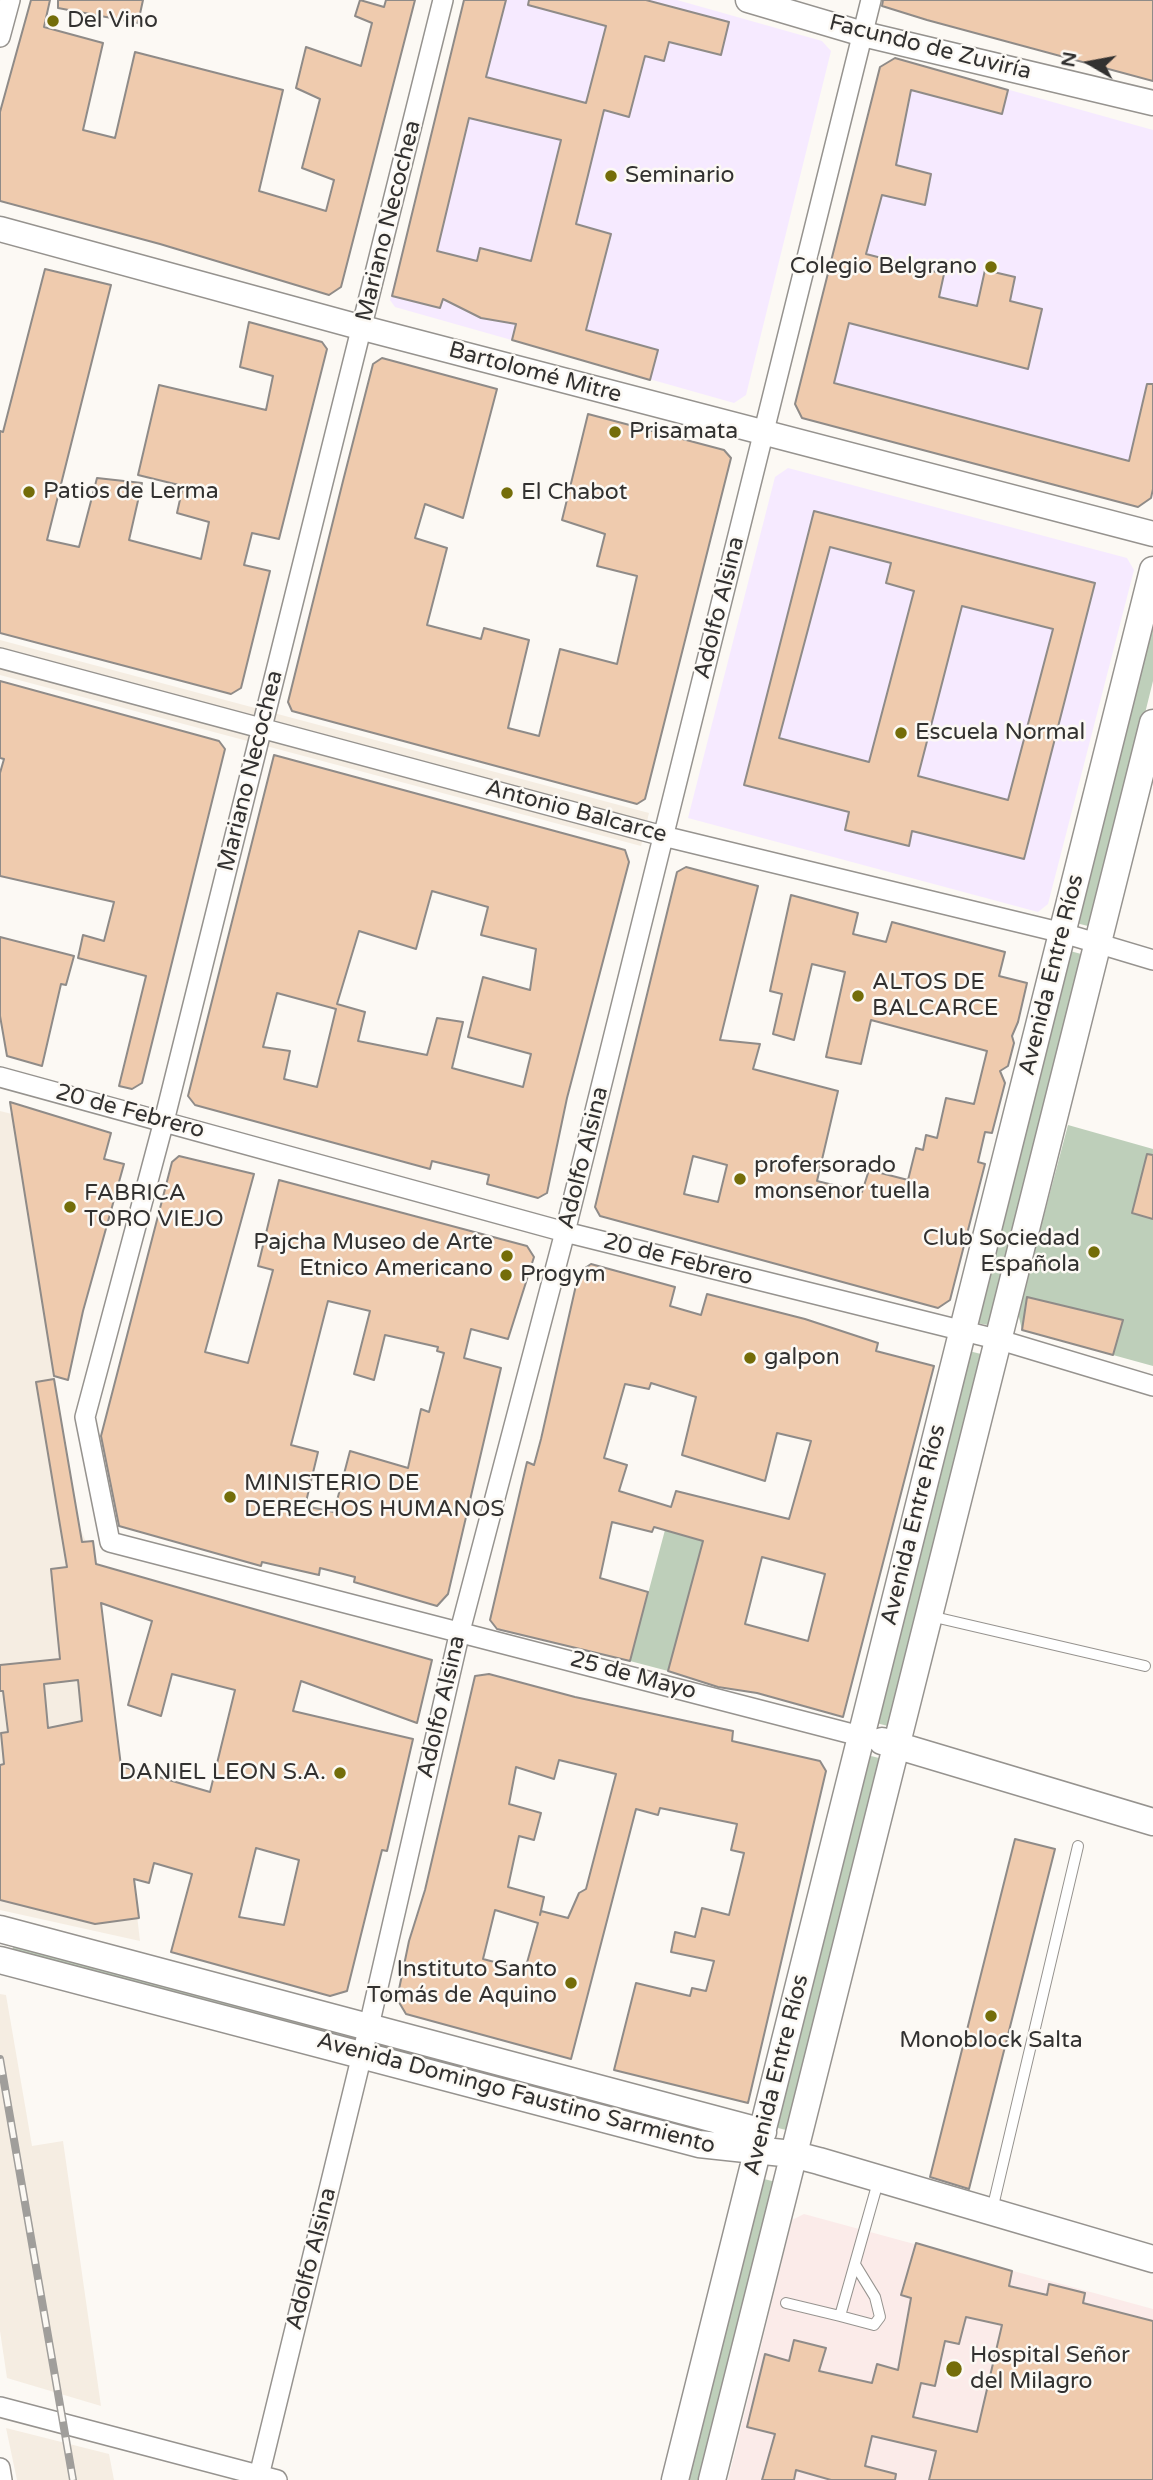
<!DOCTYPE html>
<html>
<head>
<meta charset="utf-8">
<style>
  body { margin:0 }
  #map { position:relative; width:1153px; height:2480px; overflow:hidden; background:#fcf9f4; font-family:"Varela Round",sans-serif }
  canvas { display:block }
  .north { position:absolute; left:1055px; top:28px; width:70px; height:70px; -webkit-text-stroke:5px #fcf9f4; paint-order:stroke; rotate:280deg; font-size:19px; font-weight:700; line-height:28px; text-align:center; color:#323130 }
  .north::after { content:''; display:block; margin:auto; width:24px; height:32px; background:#323130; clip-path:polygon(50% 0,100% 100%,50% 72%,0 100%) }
</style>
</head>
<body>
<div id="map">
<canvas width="1153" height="2480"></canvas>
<div class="north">N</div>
</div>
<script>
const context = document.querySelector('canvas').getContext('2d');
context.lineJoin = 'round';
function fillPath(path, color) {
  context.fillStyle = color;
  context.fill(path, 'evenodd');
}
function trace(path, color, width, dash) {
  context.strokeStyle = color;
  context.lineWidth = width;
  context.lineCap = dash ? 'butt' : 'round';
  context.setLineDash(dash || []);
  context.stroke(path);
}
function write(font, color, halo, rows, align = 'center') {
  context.font = font + ' "Varela Round",sans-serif';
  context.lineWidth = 5;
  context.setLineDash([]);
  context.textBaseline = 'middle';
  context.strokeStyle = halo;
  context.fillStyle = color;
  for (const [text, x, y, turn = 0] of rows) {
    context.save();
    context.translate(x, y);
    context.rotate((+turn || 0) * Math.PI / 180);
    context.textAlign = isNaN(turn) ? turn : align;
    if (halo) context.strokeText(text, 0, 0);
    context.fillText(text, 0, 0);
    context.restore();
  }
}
const built = new Path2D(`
  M 0,640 L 649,813 L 641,846 L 0,675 Z
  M 0,1111 L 12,1114 L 79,1526 L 96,1564 L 140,1941 L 0,1910 Z
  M 0,1994 L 6,1995 L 32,2146 L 63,2141 L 101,2406 L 7,2378 L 0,2331 Z
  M 6,2428 L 109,2454 L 114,2480 L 17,2480 Z`);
const education = new Path2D(`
  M 464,0 L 677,0 L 822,41 L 831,51 L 746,395 L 734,403 L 395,307 L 390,300 Z
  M 895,58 L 1153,130 L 1153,489 L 795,404 L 880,67 Z
  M 788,468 L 1127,558 L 1134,570 L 1048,904 L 1038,912 L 688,818 L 775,477 Z`);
const medical = new Path2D(`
  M 804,2214 L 1153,2309 L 1153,2480 L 728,2480 L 792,2220 Z`);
const green = new Path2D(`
  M 1153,616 L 1153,681 L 1092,927 L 1076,923 Z
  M 1070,951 L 1085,955 L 993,1326 L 977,1323 Z
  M 1068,1125 L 1153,1149 L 1153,1366 L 1022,1330 L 1018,1313 Z
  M 969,1351 L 985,1355 L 892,1727 L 876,1723 Z
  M 665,1530 L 703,1541 L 668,1671 L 630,1661 Z
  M 867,1755 L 883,1759 L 790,2131 L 774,2127 Z
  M 14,1944 L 338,2029 L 335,2037 L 12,1952 Z
  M 394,2044 L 717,2129 L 715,2137 L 392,2052 Z
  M 760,2178 L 776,2182 L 701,2480 L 685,2480 Z`);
const building = new Path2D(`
  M 31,0 L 50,0 L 44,27 L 103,43 L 83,130 L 115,138 L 135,52 L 283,90 L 259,191 L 326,211 L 334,180 L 302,168 L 320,99 L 296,88 L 306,47 L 361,66 L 372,23 L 355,16 L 360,0 L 384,7 L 386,0 L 415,0 L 341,287 L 329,295 L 160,244 L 0,201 L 0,112 Z
  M 58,0 L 143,0 L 138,23 L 58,8 Z
  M 464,0 L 506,0 L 486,77 L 586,103 L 606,26 L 528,5 L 529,0 L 646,0 L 729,22 L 721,55 L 669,42 L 664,61 L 645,56 L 629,117 L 604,110 L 576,224 L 611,234 L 586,330 L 658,350 L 650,380 L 512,340 L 516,324 L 481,318 L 443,299 L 440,308 L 392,296 ZM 469,118 L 561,140 L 531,261 L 480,248 L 477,261 L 437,251 Z
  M 883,0 L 1153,0 L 1153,81 L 927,20 L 882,6 Z
  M 895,58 L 1008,90 L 1002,114 L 911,90 L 896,165 L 931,174 L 925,205 L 882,195 L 866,254 L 944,274 L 939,297 L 977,306 L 985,270 L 1015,277 L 1010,301 L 1042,309 L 1028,369 L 849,323 L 834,383 L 1129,461 L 1147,384 L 1153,384 L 1153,489 L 1151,498 L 1138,507 L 802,418 L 795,404 L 880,67 Z
  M 45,269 L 111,285 L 47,540 L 79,547 L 97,478 L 142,483 L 129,540 L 201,559 L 209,522 L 177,513 L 183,486 L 138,475 L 159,385 L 266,410 L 273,376 L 240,367 L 249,322 L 322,342 L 327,349 L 279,539 L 252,533 L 244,565 L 270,571 L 241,688 L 231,694 L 0,633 L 0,431 L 3,432 Z
  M 382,358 L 497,389 L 463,518 L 425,504 L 415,538 L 447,548 L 427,625 L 481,639 L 484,628 L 529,640 L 508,728 L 539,736 L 560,649 L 617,664 L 637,576 L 597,566 L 605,534 L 562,520 L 588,414 L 724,450 L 731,458 L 645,799 L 637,804 L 292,711 L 288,702 L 343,481 L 373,364 Z
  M 814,511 L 1095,583 L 1024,859 L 912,831 L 909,846 L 845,830 L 849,812 L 744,785 ZM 830,547 L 891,563 L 886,583 L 914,591 L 869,762 L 779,738 ZM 962,606 L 1053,629 L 1008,800 L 918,776 Z
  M 0,681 L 219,741 L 225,749 L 142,1083 L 132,1089 L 119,1086 L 146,976 L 78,958 L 83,935 L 104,941 L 114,902 L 0,876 L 0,773 L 4,759 L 0,758 Z
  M 274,755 L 625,850 L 629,862 L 567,1098 L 547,1193 L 538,1198 L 487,1184 L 489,1175 L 432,1161 L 430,1169 L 195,1105 L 188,1096 ZM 432,891 L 488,907 L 481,935 L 536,949 L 530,990 L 483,977 L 468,1037 L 531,1054 L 523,1087 L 452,1068 L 463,1022 L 437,1018 L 427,1055 L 358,1041 L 365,1012 L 337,1004 L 359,931 L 416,949 ZM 277,993 L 336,1009 L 317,1087 L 284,1079 L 290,1051 L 263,1047 Z
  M 686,867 L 758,886 L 720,1040 L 760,1044 L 753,1069 L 838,1091 L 817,1181 L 862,1192 L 869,1170 L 908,1180 L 916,1148 L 923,1150 L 926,1135 L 937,1138 L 946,1098 L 974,1104 L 987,1051 L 871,1020 L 861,1064 L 826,1057 L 845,972 L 812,964 L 794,1040 L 773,1034 L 782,994 L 770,991 L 791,895 L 858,913 L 853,934 L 886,942 L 892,922 L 1005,952 L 999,976 L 1027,983 L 1018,1022 L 1012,1036 L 1014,1043 L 1008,1066 L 1000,1071 L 1005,1083 L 992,1133 L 985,1132 L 978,1162 L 985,1164 L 950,1300 L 938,1308 L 600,1216 L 595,1207 L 677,872 ZM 693,1156 L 727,1165 L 718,1202 L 684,1194 Z
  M 0,937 L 74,956 L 66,985 L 61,984 L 42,1066 L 7,1056 L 0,1016 Z
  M 10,1102 L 111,1133 L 104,1159 L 124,1164 L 83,1311 L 68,1380 L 54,1376 Z
  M 1147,1154 L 1153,1155 L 1153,1219 L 1132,1213 Z
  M 179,1156 L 254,1174 L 205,1352 L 248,1363 L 273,1270 L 258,1266 L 279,1180 L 527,1246 L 534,1257 L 508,1339 L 471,1329 L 464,1358 L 501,1368 L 448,1594 L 437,1606 L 354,1582 L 355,1577 L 320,1568 L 319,1575 L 262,1562 L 261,1566 L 119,1526 L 101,1436 L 172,1162 ZM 328,1301 L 370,1311 L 354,1374 L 374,1380 L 385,1335 L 438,1347 L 437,1351 L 444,1353 L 429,1412 L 421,1409 L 408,1468 L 350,1451 L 334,1512 L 305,1506 L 318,1452 L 291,1445 Z
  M 591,1264 L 675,1287 L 670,1306 L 701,1315 L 707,1294 L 805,1319 L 878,1343 L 876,1351 L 934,1366 L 843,1717 L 757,1693 L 718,1687 L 668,1671 L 703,1541 L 654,1527 L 652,1532 L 612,1522 L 600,1578 L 648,1592 L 630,1661 L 497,1629 L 490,1620 L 527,1462 L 534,1465 L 541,1439 L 579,1272 ZM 651,1383 L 696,1397 L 682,1455 L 765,1481 L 777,1433 L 811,1441 L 789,1519 L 676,1491 L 671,1507 L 619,1491 L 627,1465 L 604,1458 L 625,1384 L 649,1389 ZM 762,1557 L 825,1574 L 808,1641 L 745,1624 Z
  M 1027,1297 L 1123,1320 L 1113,1355 L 1022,1330 Z
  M 54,1379 L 82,1542 L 93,1541 L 96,1564 L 432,1660 L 417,1723 L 301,1681 L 293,1711 L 413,1739 L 387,1851 L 382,1850 L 347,1991 L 330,1996 L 171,1952 L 192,1874 L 154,1863 L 149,1883 L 134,1879 L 139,1918 L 95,1924 L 0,1900 L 0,1765 L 4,1764 L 1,1733 L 8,1732 L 3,1691 L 0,1691 L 0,1665 L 60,1659 L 51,1569 L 67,1567 L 36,1382 ZM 101,1603 L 152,1621 L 128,1705 L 161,1716 L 172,1674 L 235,1690 L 210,1792 L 121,1766 ZM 78,1680 L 82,1721 L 48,1728 L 44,1684 ZM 256,1848 L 299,1860 L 284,1925 L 239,1917 Z
  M 489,1674 L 575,1697 L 733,1731 L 732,1741 L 820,1761 L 826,1771 L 748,2103 L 614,2070 L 636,1983 L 690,1996 L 692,1988 L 706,1991 L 714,1961 L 671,1952 L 675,1932 L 695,1937 L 702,1908 L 729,1915 L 744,1853 L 731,1850 L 737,1824 L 660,1808 L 658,1815 L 636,1809 L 571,2059 L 406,2014 L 397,1999 L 409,1941 L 425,1890 L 475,1676 ZM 559,1760 L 616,1774 L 586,1889 L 579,1893 L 568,1918 L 541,1911 L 540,1915 L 544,1897 L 508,1887 L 519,1836 L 534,1840 L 541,1813 L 509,1804 L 516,1767 L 554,1779 ZM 495,1910 L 538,1923 L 525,1970 L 483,1959 Z
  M 1015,1839 L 1055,1849 L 969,2189 L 930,2177 Z
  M 916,2243 L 1012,2271 L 1009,2286 L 1047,2295 L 1049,2284 L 1085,2293 L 1083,2303 L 1153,2321 L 1153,2480 L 929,2480 L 936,2451 L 872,2436 L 865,2466 L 896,2474 L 895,2480 L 831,2480 L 796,2470 L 794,2480 L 762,2480 L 775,2434 L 747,2427 L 765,2354 L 789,2361 L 794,2340 L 826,2348 L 819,2371 L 872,2383 L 877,2364 L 898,2370 L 911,2298 L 901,2295 ZM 966,2317 L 1002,2325 L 977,2432 L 913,2417 L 921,2383 L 935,2386 L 945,2341 L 959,2344 Z`);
const service = new Path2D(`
  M 930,1616 L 1145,1666
  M 992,2210 L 1078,1846
  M 786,2303 L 840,2316 L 878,2182
  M 840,2316 L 874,2325 L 880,2317 L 875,2297 L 856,2266`);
const minor = new Path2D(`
  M 443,0 L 164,1121 L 85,1417 L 110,1542 L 860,1736
  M 0,37 L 10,0
  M 0,658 L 663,836 L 1063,933 L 1153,960
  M 0,1077 L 565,1232 L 1000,1340 L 1153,1386
  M 0,2407 L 277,2480
  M 0,2468 L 2,2480
  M 258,2480 L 369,2026 L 460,1631 L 565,1232 L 871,0`);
const tertiary = new Path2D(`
  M 748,0 L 863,34 L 1153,103
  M 0,229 L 363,328 L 1153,534`);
const secondary = new Path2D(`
  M 882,1741 L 1153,1822
  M 0,1929 L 763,2132
  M 0,1960 L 699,2144 L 792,2154 L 819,2161 L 1153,2259
  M 675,2480 L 1153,570
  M 712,2480 L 1153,723`);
const rail = new Path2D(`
  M 0,2059 L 73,2480`);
const markers = [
  [53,21,7,"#746d09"],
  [611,176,7,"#746d09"],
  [991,267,7,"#746d09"],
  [615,432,7,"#746d09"],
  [29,492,7,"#746d09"],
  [507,493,7,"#746d09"],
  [901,733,7,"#746d09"],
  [858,996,7,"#746d09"],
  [740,1179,7,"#746d09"],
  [70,1207,7,"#746d09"],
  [1094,1252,7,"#746d09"],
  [507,1256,7,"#746d09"],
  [506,1275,7,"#746d09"],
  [750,1358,7,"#746d09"],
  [230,1497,7,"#746d09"],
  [340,1773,7,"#746d09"],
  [571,1983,7,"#746d09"],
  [991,2016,7,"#746d09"],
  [954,2369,9,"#746d09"]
];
const poiNames = [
  ["Del Vino",67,21],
  ["Seminario",625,176],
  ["Colegio Belgrano",977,267,"right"],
  ["Prisamata",629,432],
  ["Patios de Lerma",43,492],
  ["El Chabot",521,493],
  ["Escuela Normal",915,733],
  ["ALTOS DE",872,983],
  ["BALCARCE",872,1009],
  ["profersorado",754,1166],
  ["monsenor tuella",754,1192],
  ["FABRICA",84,1194],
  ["TORO VIEJO",84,1220],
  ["Club Sociedad",1080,1239,"right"],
  ["Española",1080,1265,"right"],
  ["Pajcha Museo de Arte",493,1243,"right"],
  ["Etnico Americano",493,1269,"right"],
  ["Progym",520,1275],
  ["galpon",764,1358],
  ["MINISTERIO DE",244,1484],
  ["DERECHOS HUMANOS",244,1510],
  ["DANIEL LEON S.A.",326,1773,"right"],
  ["Instituto Santo",557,1970,"right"],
  ["Tomás de Aquino",557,1996,"right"],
  ["Monoblock Salta",991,2041,"center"],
  ["Hospital Señor",970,2356],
  ["del Milagro",970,2382]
];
const streetNames = [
  ["Facundo de Zuviría",930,48,14],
  ["Mariano Necochea",389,221,-76],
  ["Bartolomé Mitre",535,373,15],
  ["Adolfo Alsina",720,608,-76],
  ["Mariano Necochea",251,771,-76],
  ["Antonio Balcarce",576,812,15],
  ["Avenida Entre Ríos",1052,975,-76],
  ["20 de Febrero",130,1112,15],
  ["Adolfo Alsina",584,1158,-76],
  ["20 de Febrero",678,1260,14],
  ["Avenida Entre Ríos",914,1525,-76],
  ["25 de Mayo",633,1676,15],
  ["Adolfo Alsina",442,1707,-77],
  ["Avenida Entre Ríos",777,2075,-76],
  ["Avenida Domingo Faustino Sarmiento",516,2094,15],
  ["Adolfo Alsina",312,2259,-76]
];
fillPath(built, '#f5ede2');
fillPath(education, '#f6eaff');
fillPath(medical, '#fbebe9');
fillPath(green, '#becfba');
fillPath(building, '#efcbae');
trace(building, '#8f8b88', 2);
trace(service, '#96938f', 12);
trace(minor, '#96938f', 22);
trace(tertiary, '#96938f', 27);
trace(secondary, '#96938f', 29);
trace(service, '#fff', 10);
trace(minor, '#fff', 19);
trace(tertiary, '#fff', 24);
trace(secondary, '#fff', 26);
trace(rail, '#a09e9b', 8);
trace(rail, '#fcf9f4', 5, [16]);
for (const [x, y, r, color] of markers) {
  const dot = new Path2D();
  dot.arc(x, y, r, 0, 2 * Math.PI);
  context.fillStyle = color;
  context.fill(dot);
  trace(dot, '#fcf9f4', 2.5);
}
write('23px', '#323130', '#fcf9f4', poiNames, 'left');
write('23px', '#323130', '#fcf9f4', streetNames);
</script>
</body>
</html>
